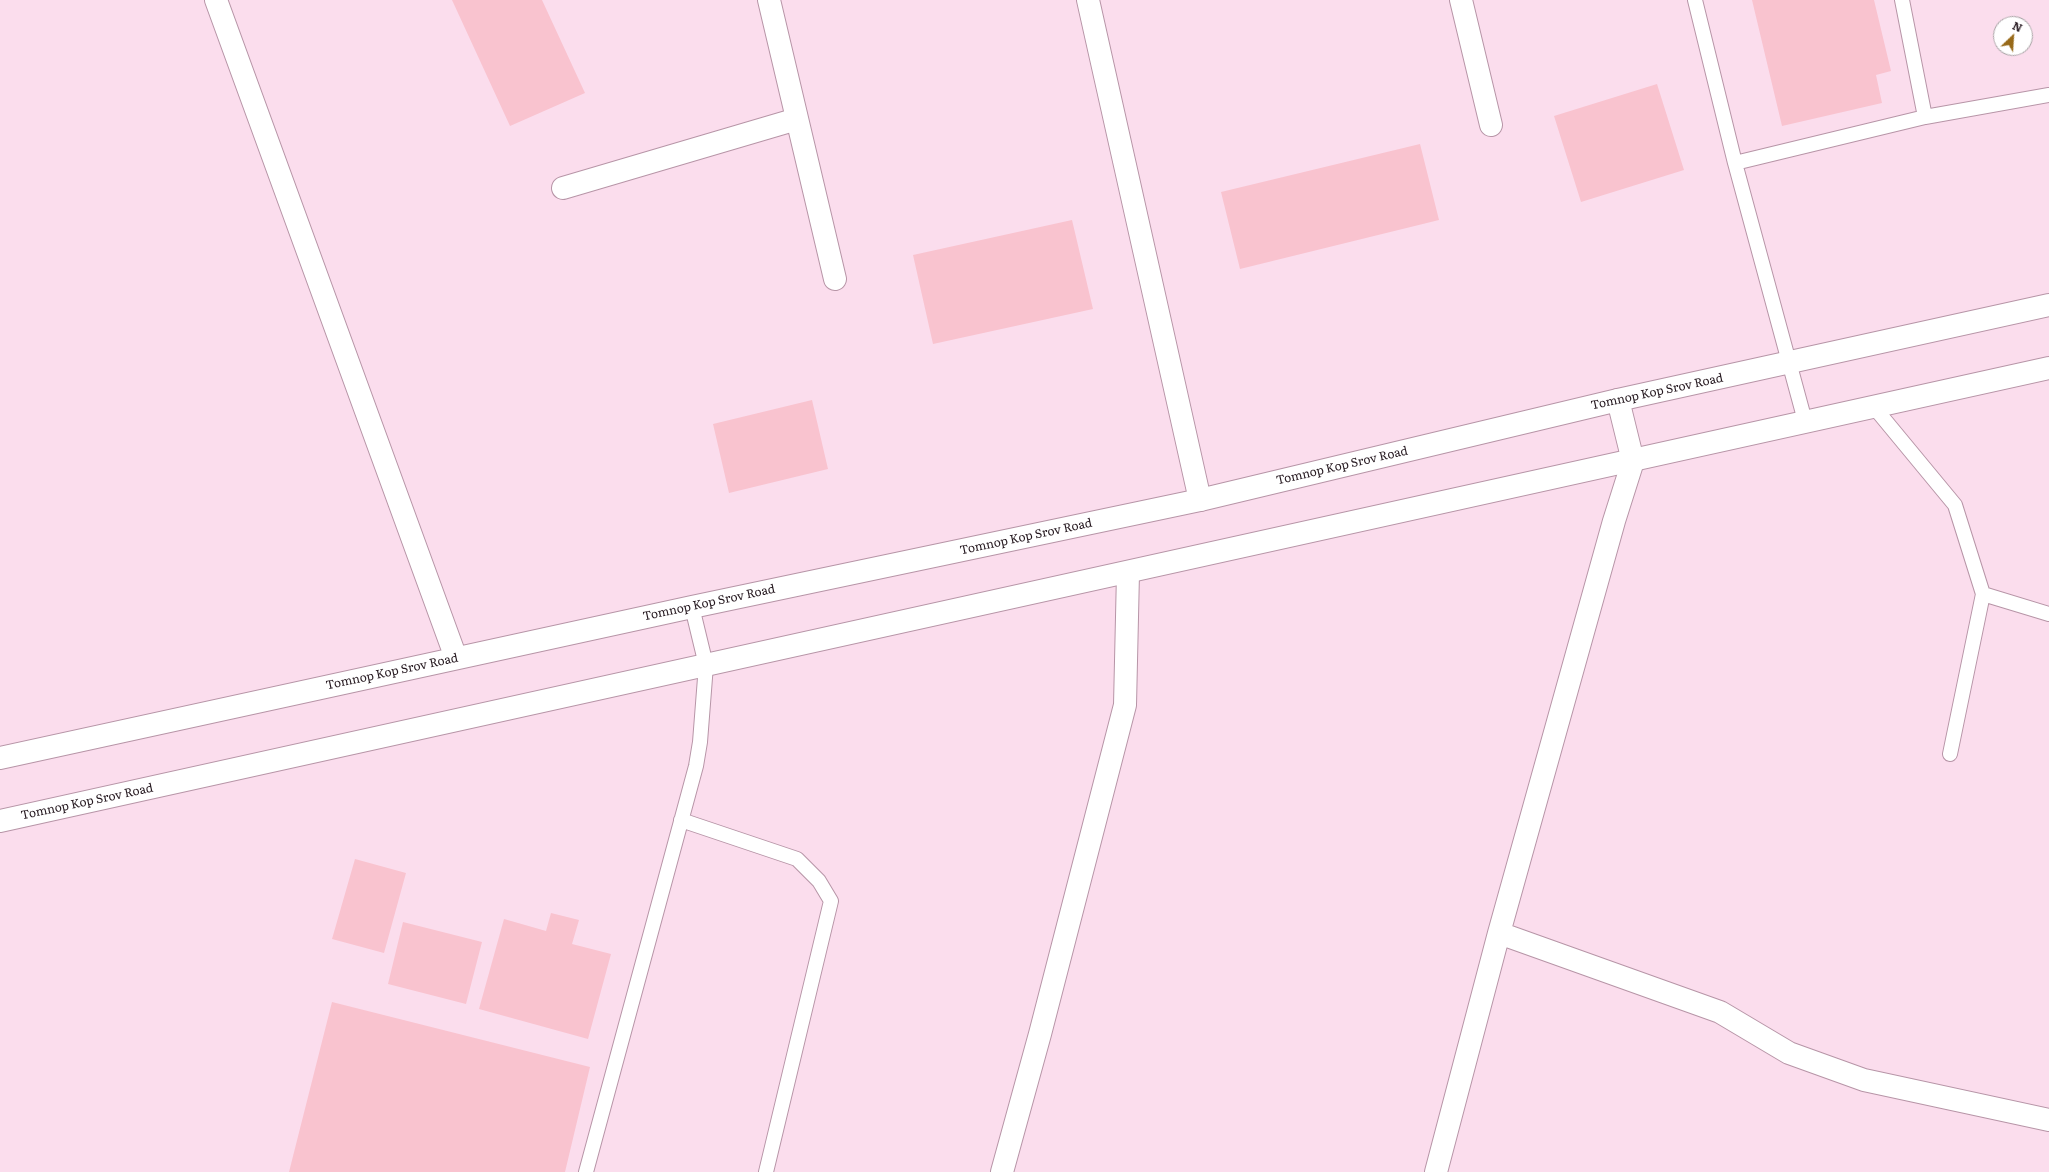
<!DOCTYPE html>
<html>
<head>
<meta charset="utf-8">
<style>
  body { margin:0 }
  #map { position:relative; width:2049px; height:1172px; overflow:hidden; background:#fbdded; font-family:Literata,serif }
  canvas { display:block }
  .north { position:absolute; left:1993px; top:16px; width:40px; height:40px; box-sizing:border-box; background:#fff; border:1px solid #a8a3a5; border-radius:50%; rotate:25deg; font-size:11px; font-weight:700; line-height:16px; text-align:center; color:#25181f }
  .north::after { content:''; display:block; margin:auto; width:14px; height:18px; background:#976918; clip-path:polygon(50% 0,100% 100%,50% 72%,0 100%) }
</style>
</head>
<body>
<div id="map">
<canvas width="2049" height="1172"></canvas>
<div class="north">N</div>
</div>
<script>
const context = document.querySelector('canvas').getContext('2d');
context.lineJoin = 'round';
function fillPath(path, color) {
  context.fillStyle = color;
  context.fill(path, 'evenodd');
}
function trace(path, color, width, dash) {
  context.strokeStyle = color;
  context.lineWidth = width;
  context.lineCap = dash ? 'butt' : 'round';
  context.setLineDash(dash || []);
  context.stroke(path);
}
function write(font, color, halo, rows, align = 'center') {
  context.font = font + ' Literata,serif';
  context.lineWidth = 3.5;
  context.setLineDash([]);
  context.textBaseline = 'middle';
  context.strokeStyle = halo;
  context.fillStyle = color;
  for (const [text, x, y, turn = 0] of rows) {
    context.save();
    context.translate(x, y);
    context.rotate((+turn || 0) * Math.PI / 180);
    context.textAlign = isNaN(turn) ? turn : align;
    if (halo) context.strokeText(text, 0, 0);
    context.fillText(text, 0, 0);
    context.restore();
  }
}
const building = new Path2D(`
  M 452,0 L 542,0 L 585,93 L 510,126 Z
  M 1752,0 L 1874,0 L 1891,71 L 1876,75 L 1882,103 L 1782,126 Z
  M 1657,84 L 1684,170 L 1581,202 L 1554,116 Z
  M 1420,144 L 1439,220 L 1240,269 L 1221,192 Z
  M 1072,220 L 1093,309 L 933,344 L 913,255 Z
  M 812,400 L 828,469 L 729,493 L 713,424 Z
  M 355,859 L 406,873 L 384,953 L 332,939 Z
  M 551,913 L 579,920 L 572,944 L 611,954 L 588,1039 L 479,1009 L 504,919 L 546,931 Z
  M 403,922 L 482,942 L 466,1004 L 388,984 Z
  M 332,1002 L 590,1067 L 565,1172 L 289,1172 Z`);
const lane = new Path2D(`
  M 1695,0 L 1735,163 L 1805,421
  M 1902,0 L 1925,117
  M 1735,163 L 1925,117 L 2049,95
  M 1874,407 L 1955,505 L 1983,594 L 1950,754
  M 1983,594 L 2049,614
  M 681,820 L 797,859 L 819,881 L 831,901 L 766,1172
  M 586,1172 L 696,766 L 700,742 L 706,665 L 692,607`);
const street = new Path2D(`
  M 216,0 L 456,658
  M 769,0 L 835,279
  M 1088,0 L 1200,500
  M 1461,0 L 1491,125
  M 563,188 L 797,119
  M 1499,933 L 1720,1012 L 1789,1053 L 1864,1080 L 2049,1120
  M 1002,1172 L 1040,1034 L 1125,705 L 1128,573
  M 1436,1172 L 1499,933 L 1614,521 L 1633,461 L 1618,400`);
const primary = new Path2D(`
  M 0,758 L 692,607 L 1200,500 L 1618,400 L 2049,305
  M 0,821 L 2049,368`);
const streetNames = [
  ["Tomnop Kop Srov Road",1657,392,-12],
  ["Tomnop Kop Srov Road",1342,466,-13],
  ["Tomnop Kop Srov Road",1026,537,-12],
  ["Tomnop Kop Srov Road",709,603,-12],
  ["Tomnop Kop Srov Road",392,672,-12],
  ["Tomnop Kop Srov Road",87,802,-12]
];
fillPath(building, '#f9c3cf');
trace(lane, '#b795a7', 16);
trace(street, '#b795a7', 24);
trace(primary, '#b795a7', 24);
trace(lane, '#fff', 14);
trace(street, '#fff', 22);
trace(primary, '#fff', 22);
write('12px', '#25181f', '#fff', streetNames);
</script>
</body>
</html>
